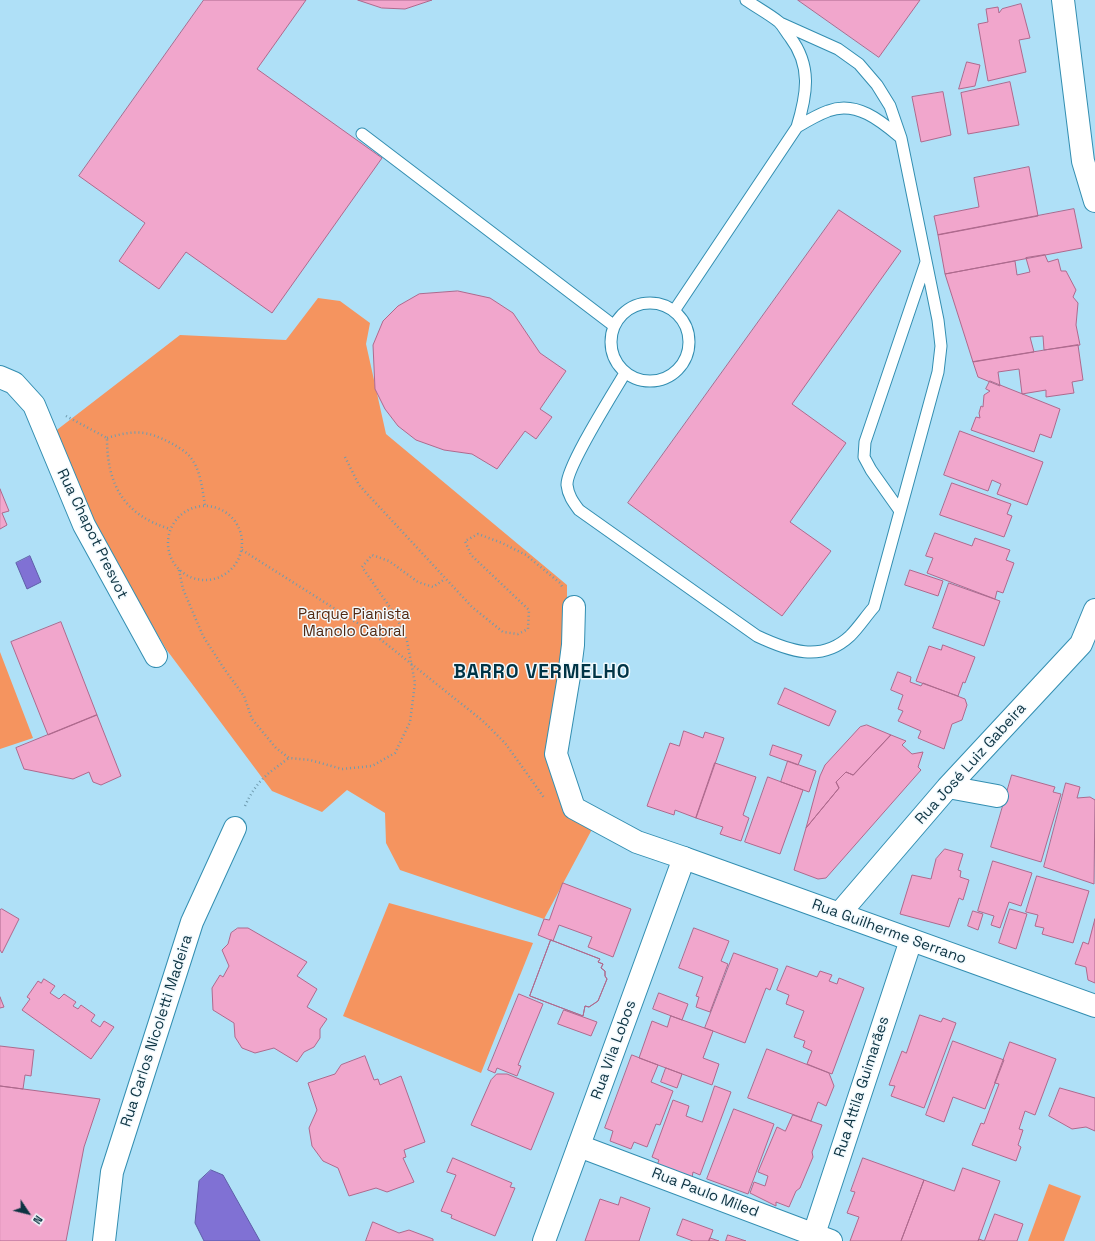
<!DOCTYPE html>
<html>
<head>
<meta charset="utf-8">
<style>
  body { margin:0 }
  #map { position:relative; width:1095px; height:1241px; overflow:hidden; background:#afe0f7; font-family:"Space Grotesk",sans-serif }
  canvas { display:block }
  .north { position:absolute; left:8px; top:1193px; width:40px; height:40px; -webkit-text-stroke:3px #f2fafe; paint-order:stroke; rotate:125deg; font-size:11px; font-weight:700; line-height:16px; text-align:center; color:#0d3342 }
  .north::after { content:''; display:block; margin:auto; width:14px; height:18px; background:#0d3342; clip-path:polygon(50% 0,100% 100%,50% 72%,0 100%) }
</style>
</head>
<body>
<div id="map">
<canvas width="1095" height="1241"></canvas>
<div class="north">N</div>
</div>
<script>
const context = document.querySelector('canvas').getContext('2d');
context.lineJoin = 'round';
function fillPath(path, color) {
  context.fillStyle = color;
  context.fill(path, 'evenodd');
}
function trace(path, color, width, dash) {
  context.strokeStyle = color;
  context.lineWidth = width;
  context.lineCap = dash ? 'butt' : 'round';
  context.setLineDash(dash || []);
  context.stroke(path);
}
function write(font, color, halo, rows, align = 'center') {
  context.font = font + ' "Space Grotesk",sans-serif';
  context.lineWidth = 3;
  context.setLineDash([]);
  context.textBaseline = 'middle';
  context.strokeStyle = halo;
  context.fillStyle = color;
  for (const [text, x, y, turn = 0] of rows) {
    context.save();
    context.translate(x, y);
    context.rotate((+turn || 0) * Math.PI / 180);
    context.textAlign = isNaN(turn) ? turn : align;
    if (halo) context.strokeText(text, 0, 0);
    context.fillText(text, 0, 0);
    context.restore();
  }
}
const green = new Path2D(`
  M 318,298 L 340,301 L 370,323 L 366,344 L 386,434 L 567,585 L 567,781 L 597,820 L 544,919 L 400,870 L 386,843 L 385,813 L 347,790 L 322,812 L 272,791 L 166,649 L 111,554 L 49,436 L 180,335 L 286,340 Z
  M 0,652 L 33,738 L 0,749 Z
  M 389,903 L 533,943 L 481,1073 L 343,1016 Z
  M 1049,1184 L 1081,1196 L 1064,1241 L 1028,1241 Z`);
const water = new Path2D(`
  M 30,556 L 41,582 L 27,589 L 16,563 Z
  M 211,1170 L 223,1175 L 260,1241 L 204,1241 L 195,1223 L 199,1181 Z`);
const building = new Path2D(`
  M 204,0 L 306,0 L 257,69 L 382,158 L 272,313 L 186,252 L 159,289 L 119,261 L 145,223 L 79,176 Z
  M 358,0 L 432,0 L 405,9 L 382,8 Z
  M 798,0 L 920,0 L 879,57 Z
  M 1021,4 L 1030,38 L 1019,40 L 1026,72 L 988,81 L 978,24 L 988,22 L 986,9 L 998,7 L 999,13 L 1002,9 Z
  M 967,62 L 980,65 L 975,86 L 959,89 Z
  M 1010,82 L 1019,125 L 968,134 L 961,93 Z
  M 943,92 L 951,135 L 921,142 L 912,97 Z
  M 1029,167 L 1038,216 L 938,235 L 934,216 L 979,207 L 974,178 Z
  M 1074,209 L 1082,248 L 945,274 L 938,235 Z
  M 839,210 L 901,251 L 792,404 L 846,443 L 790,522 L 831,551 L 782,616 L 628,503 Z
  M 1045,255 L 1048,262 L 1058,259 L 1061,271 L 1066,271 L 1076,290 L 1073,297 L 1078,303 L 1076,325 L 1080,345 L 1044,350 L 1043,336 L 1030,337 L 1034,352 L 973,362 L 945,274 L 1015,261 L 1017,275 L 1030,272 L 1026,258 Z
  M 458,291 L 490,298 L 513,313 L 540,353 L 566,371 L 540,409 L 552,417 L 536,439 L 525,431 L 497,469 L 472,454 L 444,450 L 416,440 L 398,426 L 385,409 L 375,389 L 373,345 L 383,321 L 398,306 L 419,294 Z
  M 1078,345 L 1083,380 L 1072,382 L 1074,393 L 1046,397 L 1046,390 L 1022,394 L 1019,369 L 998,372 L 1000,386 L 978,377 L 973,362 Z
  M 990,381 L 1060,409 L 1051,438 L 1040,434 L 1034,452 L 971,430 L 976,417 L 980,418 L 979,413 L 981,406 L 983,407 L 984,395 L 990,391 L 986,389 Z
  M 960,431 L 1043,462 L 1027,505 L 997,494 L 1001,484 L 992,480 L 988,491 L 944,475 Z
  M 952,483 L 1011,504 L 1007,514 L 1012,516 L 1004,537 L 940,515 Z
  M 0,489 L 9,511 L 2,513 L 7,525 L 0,529 Z
  M 935,533 L 972,546 L 975,538 L 1010,550 L 1006,560 L 1014,563 L 1003,593 L 997,591 L 995,599 L 927,573 L 933,558 L 926,556 Z
  M 910,570 L 943,581 L 938,596 L 905,585 Z
  M 949,583 L 1000,601 L 984,646 L 933,628 Z
  M 61,622 L 97,715 L 48,735 L 11,642 Z
  M 943,645 L 975,657 L 965,683 L 963,682 L 958,696 L 916,681 L 929,646 L 941,650 Z
  M 898,672 L 911,677 L 910,682 L 921,686 L 923,683 L 965,699 L 967,705 L 962,720 L 952,724 L 944,749 L 918,738 L 921,731 L 898,721 L 903,711 L 898,709 L 903,695 L 891,690 Z
  M 785,688 L 836,711 L 829,726 L 778,704 Z
  M 97,715 L 121,776 L 101,785 L 93,782 L 89,772 L 73,779 L 24,769 L 16,748 Z
  M 867,725 L 891,735 L 853,775 L 846,772 L 836,782 L 839,788 L 806,828 L 820,776 L 825,765 L 860,727 Z
  M 684,731 L 703,738 L 705,732 L 724,738 L 696,818 L 675,810 L 674,815 L 647,806 L 670,743 L 679,746 Z
  M 891,735 L 906,741 L 902,745 L 912,754 L 923,752 L 918,767 L 921,770 L 826,878 L 818,879 L 794,870 L 806,828 L 839,788 L 836,782 L 846,772 L 853,775 Z
  M 773,745 L 802,755 L 798,765 L 770,755 Z
  M 788,761 L 816,771 L 809,792 L 781,782 Z
  M 715,763 L 756,777 L 743,815 L 749,818 L 741,841 L 720,834 L 723,827 L 696,818 Z
  M 1012,775 L 1055,787 L 1053,792 L 1061,794 L 1041,862 L 991,847 Z
  M 768,777 L 803,790 L 780,854 L 745,842 Z
  M 1066,783 L 1080,787 L 1077,798 L 1090,797 L 1095,800 L 1094,884 L 1044,867 Z
  M 945,849 L 963,854 L 958,870 L 961,871 L 960,877 L 969,880 L 963,900 L 959,898 L 949,927 L 900,914 L 912,875 L 931,879 L 936,859 Z
  M 993,861 L 1032,873 L 1021,906 L 1009,902 L 1000,928 L 991,925 L 994,916 L 978,911 Z
  M 1037,876 L 1089,891 L 1073,943 L 1042,934 L 1044,928 L 1035,926 L 1038,915 L 1026,912 Z
  M 563,883 L 631,909 L 613,957 L 588,947 L 592,937 L 559,925 L 553,941 L 538,935 L 544,919 L 549,920 Z
  M 2,909 L 19,919 L 2,953 L 0,950 L 0,910 Z
  M 1010,909 L 1027,914 L 1016,949 L 999,943 Z
  M 973,911 L 983,914 L 978,930 L 968,926 Z
  M 1095,919 L 1095,983 L 1088,980 L 1086,967 L 1075,964 L 1083,942 L 1088,944 Z
  M 238,928 L 248,928 L 307,962 L 297,976 L 317,989 L 307,1007 L 327,1019 L 320,1029 L 320,1038 L 314,1047 L 304,1052 L 297,1062 L 274,1048 L 255,1053 L 242,1048 L 235,1037 L 234,1023 L 213,1010 L 212,988 L 220,975 L 223,977 L 229,966 L 222,950 L 228,944 L 231,933 Z
  M 694,928 L 729,941 L 721,961 L 728,964 L 710,1012 L 696,1007 L 699,997 L 696,996 L 703,977 L 679,968 Z
  M 551,940 L 600,959 L 598,962 L 603,964 L 601,968 L 605,971 L 605,976 L 607,979 L 598,1001 L 589,1007 L 585,1006 L 583,1016 L 530,996 Z
  M 551,940 L 600,959 L 598,962 L 603,964 L 601,968 L 605,971 L 605,976 L 607,979 L 598,1001 L 589,1007 L 585,1006 L 583,1016 L 530,996 Z
  M 734,953 L 778,969 L 770,990 L 766,988 L 745,1043 L 705,1028 Z
  M 787,966 L 817,977 L 820,971 L 832,975 L 829,981 L 837,984 L 839,978 L 864,988 L 832,1074 L 807,1064 L 812,1051 L 803,1047 L 805,1041 L 794,1037 L 804,1011 L 786,1004 L 789,995 L 777,990 Z
  M 44,979 L 55,986 L 50,993 L 59,999 L 64,994 L 76,1002 L 73,1006 L 78,1009 L 81,1005 L 95,1015 L 91,1021 L 100,1027 L 104,1021 L 114,1027 L 91,1059 L 22,1010 L 30,999 L 27,997 L 38,981 L 41,983 Z
  M 659,993 L 688,1004 L 682,1020 L 653,1009 Z
  M 519,994 L 543,1004 L 518,1065 L 521,1066 L 517,1076 L 497,1068 L 495,1073 L 488,1070 Z
  M 0,997 L 4,1007 L 0,1008 Z
  M 564,1010 L 597,1022 L 591,1036 L 558,1024 Z
  M 920,1015 L 941,1022 L 943,1018 L 956,1023 L 924,1108 L 891,1096 L 895,1086 L 889,1085 L 902,1051 L 906,1053 Z
  M 671,1016 L 713,1031 L 703,1058 L 719,1064 L 712,1085 L 639,1058 L 652,1021 L 667,1027 Z
  M 953,1041 L 1004,1060 L 985,1109 L 953,1097 L 944,1122 L 926,1115 Z
  M 1010,1042 L 1056,1059 L 1035,1115 L 1025,1111 L 1019,1129 L 1023,1130 L 1018,1145 L 1021,1147 L 1016,1161 L 972,1145 L 981,1123 L 984,1124 L 999,1084 L 995,1083 Z
  M 0,1046 L 34,1050 L 31,1076 L 25,1075 L 23,1089 L 0,1086 Z
  M 767,1049 L 829,1073 L 834,1086 L 826,1106 L 818,1102 L 811,1121 L 748,1098 Z
  M 632,1055 L 658,1065 L 651,1082 L 673,1091 L 660,1125 L 656,1124 L 647,1147 L 634,1142 L 631,1149 L 610,1141 L 613,1131 L 605,1128 Z
  M 365,1056 L 374,1080 L 378,1079 L 380,1085 L 401,1076 L 425,1142 L 404,1150 L 406,1157 L 403,1158 L 414,1182 L 387,1192 L 376,1188 L 349,1196 L 338,1168 L 323,1161 L 312,1146 L 309,1128 L 317,1110 L 308,1083 L 335,1074 L 341,1065 Z
  M 666,1068 L 682,1074 L 677,1088 L 661,1082 Z
  M 497,1074 L 507,1074 L 554,1093 L 531,1150 L 471,1125 L 491,1080 Z
  M 0,1086 L 100,1099 L 84,1147 L 66,1241 L 0,1241 Z
  M 715,1086 L 731,1092 L 700,1175 L 693,1172 L 692,1178 L 657,1165 L 659,1160 L 652,1157 L 673,1100 L 689,1106 L 686,1116 L 702,1122 Z
  M 1060,1088 L 1095,1098 L 1095,1131 L 1086,1127 L 1072,1129 L 1049,1116 Z
  M 734,1109 L 774,1124 L 748,1194 L 707,1179 Z
  M 793,1115 L 822,1125 L 812,1152 L 813,1157 L 800,1188 L 796,1191 L 789,1207 L 776,1202 L 776,1206 L 750,1193 L 754,1182 L 765,1186 L 768,1176 L 758,1172 L 777,1127 L 785,1131 Z
  M 453,1158 L 512,1183 L 510,1187 L 515,1188 L 495,1236 L 451,1218 L 452,1215 L 441,1211 L 456,1175 L 447,1172 Z
  M 863,1158 L 924,1180 L 901,1241 L 850,1241 L 859,1217 L 847,1213 L 855,1192 L 851,1191 Z
  M 963,1168 L 1000,1181 L 978,1241 L 901,1241 L 924,1180 L 954,1191 Z
  M 621,1197 L 650,1208 L 639,1241 L 585,1241 L 600,1199 L 618,1205 Z
  M 995,1214 L 1023,1224 L 1017,1241 L 978,1241 L 979,1239 L 984,1241 Z
  M 683,1219 L 713,1230 L 709,1241 L 693,1241 L 677,1235 Z
  M 373,1222 L 399,1233 L 409,1230 L 433,1239 L 433,1241 L 366,1241 Z
  M 728,1235 L 746,1241 L 726,1241 Z
  M 710,1238 L 719,1241 L 709,1241 Z`);
const path = new Path2D(`
  M 66,416 L 107,438 C 107,485 124,515 170,529
  M 107,438 C 134,430 146,430 171,443 C 178,447 187,452 191,458 C 201,471 202,489 205,505
  M 345,457 L 359,485 L 472,607 L 503,632 L 518,634 L 528,629 L 529,610 L 471,555 L 465,541 L 478,534 L 502,543 L 526,555 L 560,583 L 563,588
  M168 543a37 37 0 1 1 74 0a37 37 0 1 1-74 0Z
  M 242,550 L 370,631 L 483,721 L 505,743 L 545,799
  M 179,570 L 183,589 L 203,636 L 225,670 L 244,696 L 252,719 L 276,748 L 289,758 L 310,760 L 342,769 L 372,766 L 395,753 L 410,722 L 415,683 L 407,641 L 396,616 L 362,567 L 372,555 L 389,561 L 418,582 L 433,587 L 445,579
  M 245,806 C 257,780 267,774 289,758`);
const service = new Path2D(`
  M 797,127 C 807,121 817,115 828,111 C 856,100 881,121 900,137
  M 362,134 L 613,325
  M611 342a39 39 0 1 1 78 0a39 39 0 1 1-78 0Z
  M 674,311 L 797,127 C 807,94 812,66 790,37 C 786,32 783,26 779,22 C 769,14 756,7 746,0
  M 625,373 C 614,392 566,467 567,485 C 568,495 573,502 579,510 L 757,636 C 789,651 821,663 850,636 C 859,627 866,616 874,607 L 938,372 L 941,346 L 938,320 L 901,138 L 890,106 L 877,85 L 859,64 L 838,49 L 780,23
  M 900,511 L 871,470 L 864,457 L 865,442 L 926,262`);
const minor = new Path2D(`
  M 1063,0 L 1083,161 L 1095,201
  M 0,377 L 14,383 L 34,405 L 84,525 L 156,656
  M 574,607 L 573,645 L 569,676 L 556,754 L 574,808 L 637,842 L 684,858
  M 948,787 L 997,796
  M 839,914 L 948,787 L 1081,644 L 1095,610
  M 579,1146 L 831,1241
  M 814,1234 L 911,940
  M 104,1241 L 112,1172 L 192,922 L 235,828`);
const tertiary = new Path2D(`
  M 544,1241 L 684,858 L 1095,1006`);
const streetNames = [
  ["Rua Chapot Presvot",92,534,64],
  ["Rua José Luiz Gabeira",971,764,-48],
  ["Rua Guilherme Serrano",889,932,20],
  ["Rua Carlos Nicoletti Madeira",157,1031,-72],
  ["Rua Vila Lobos",614,1050,-70],
  ["Rua Attila Guimarães",862,1087,-72],
  ["Rua Paulo Miled",705,1193,21]
];
const parkNames = [
  ["Parque Pianista",354,615],
  ["Manolo Cabral",354,632]
];
const districtNames = [
  ["BARRO VERMELHO",542,673]
];
fillPath(green, '#f5945f');
fillPath(water, '#8071d4');
trace(water, '#5e5ea8', 1);
fillPath(building, '#f1a6cc');
trace(building, '#ae698d', 1);
trace(service, '#338eb1', 13);
trace(minor, '#338eb1', 24);
trace(tertiary, '#338eb1', 24);
trace(path, '#6f9baf', 2.5, [1, 3]);
trace(service, '#fff', 11);
trace(minor, '#fff', 22);
trace(tertiary, '#fff', 22);
write('15px', '#0d3342', '#f2fafe', streetNames);
write('15px', '#522912', '#f2fafe', parkNames);
context.letterSpacing = '1px';
write('bold 19px', '#003446', '#f2fafe', districtNames);
context.letterSpacing = '0px';
</script>
</body>
</html>
